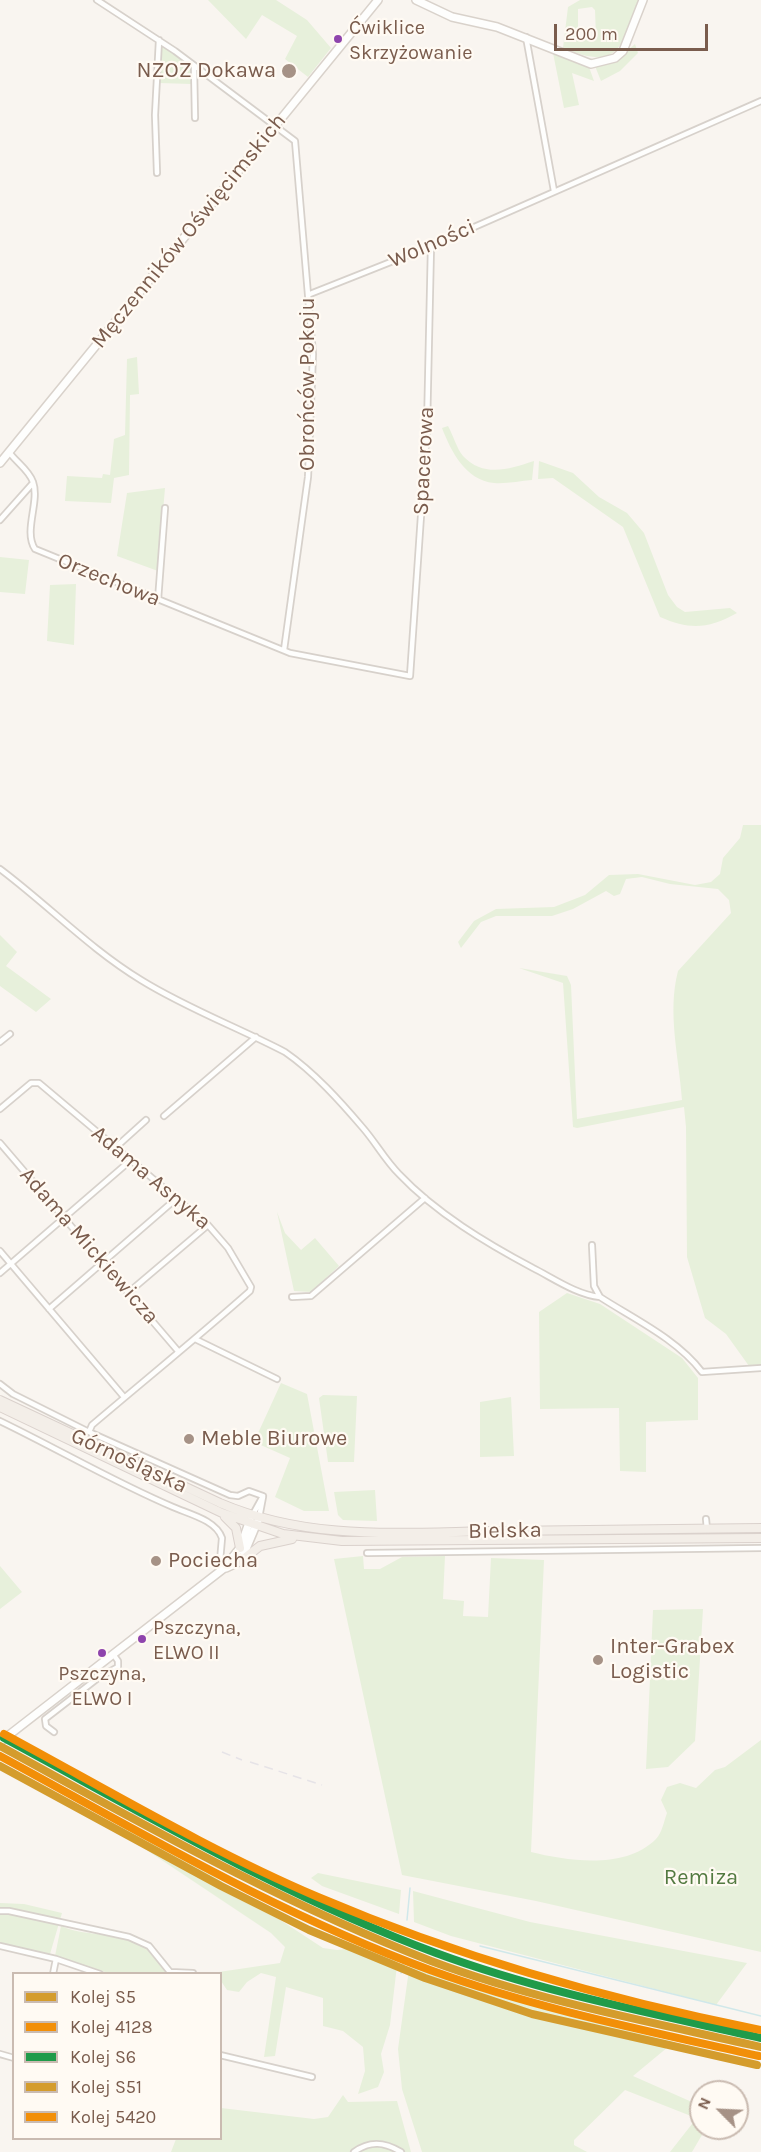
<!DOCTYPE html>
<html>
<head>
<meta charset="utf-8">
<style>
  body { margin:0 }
  #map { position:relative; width:761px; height:2152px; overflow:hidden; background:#f9f5f0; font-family:Karla,sans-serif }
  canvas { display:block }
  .legend { position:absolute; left:12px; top:1972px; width:210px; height:168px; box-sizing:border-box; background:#fffaf3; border:2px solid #cabbb1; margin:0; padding:8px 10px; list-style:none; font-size:18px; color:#7a5c4d }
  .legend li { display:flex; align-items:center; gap:12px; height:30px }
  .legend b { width:30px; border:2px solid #cabbb1 }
  .north { position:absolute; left:689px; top:2080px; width:60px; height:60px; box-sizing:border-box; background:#fffaf3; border:2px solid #cabbb1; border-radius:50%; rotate:294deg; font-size:16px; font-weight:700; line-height:24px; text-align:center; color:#7a5c4d }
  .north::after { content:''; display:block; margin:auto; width:21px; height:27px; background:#a69286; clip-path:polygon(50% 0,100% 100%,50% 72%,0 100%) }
  .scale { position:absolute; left:554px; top:24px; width:154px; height:27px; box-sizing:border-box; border:3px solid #7a5c4d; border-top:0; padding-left:8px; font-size:18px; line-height:21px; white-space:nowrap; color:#7a5c4d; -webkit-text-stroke:4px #fffaf3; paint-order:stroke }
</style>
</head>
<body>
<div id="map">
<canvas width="761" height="2152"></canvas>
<ul class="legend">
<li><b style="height:8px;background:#d49c2d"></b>Kolej S5</li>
<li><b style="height:8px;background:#f28f08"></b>Kolej 4128</li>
<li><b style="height:8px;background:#1f9b4a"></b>Kolej S6</li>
<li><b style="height:8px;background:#d49c2d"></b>Kolej S51</li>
<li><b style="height:8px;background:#f28f08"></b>Kolej 5420</li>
</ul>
<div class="north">N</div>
<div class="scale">200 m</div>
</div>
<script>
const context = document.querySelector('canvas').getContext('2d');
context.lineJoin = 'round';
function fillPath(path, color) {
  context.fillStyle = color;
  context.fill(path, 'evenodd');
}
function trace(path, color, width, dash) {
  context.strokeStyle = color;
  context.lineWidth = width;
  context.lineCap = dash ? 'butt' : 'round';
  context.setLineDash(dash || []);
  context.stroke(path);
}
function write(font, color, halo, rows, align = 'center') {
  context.font = font + ' Karla,sans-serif';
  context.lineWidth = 4.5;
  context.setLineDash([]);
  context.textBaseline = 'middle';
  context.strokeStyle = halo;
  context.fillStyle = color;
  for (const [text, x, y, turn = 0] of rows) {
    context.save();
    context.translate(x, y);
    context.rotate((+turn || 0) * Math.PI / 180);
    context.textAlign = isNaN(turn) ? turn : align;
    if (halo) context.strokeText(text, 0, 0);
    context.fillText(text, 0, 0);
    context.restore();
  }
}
const green = new Path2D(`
  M 208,0 L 276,0 L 307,20 L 331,48 L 308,77 L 285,59 L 297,36 L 262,15 L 246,39 Z
  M 580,0 L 638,0 C 621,49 619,71 563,48 L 568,7 ZM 592,7 L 595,10 L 596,37 L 582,39 L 578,33 L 578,9 Z
  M 635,44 L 638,53 L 620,71 L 601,81 L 595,66 L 617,60 Z
  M 161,45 L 192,67 L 191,84 L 159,83 Z
  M 553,53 L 589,67 L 594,81 L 572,73 L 579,105 L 564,108 Z
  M 137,357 L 139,394 L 130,395 L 129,475 L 114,478 L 111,503 L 65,501 L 67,476 L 102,478 L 103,474 L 110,475 L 114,439 L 125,435 L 127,359 Z
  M 448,426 C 453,435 457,449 463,456 C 484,478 509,469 534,461 L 532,480 C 520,481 506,484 494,483 C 465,480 451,451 442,428 Z
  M 539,461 L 573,473 L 599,497 L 627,513 L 644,533 L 668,595 L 677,607 L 685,612 L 730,608 L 737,613 C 708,629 690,630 660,617 L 623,527 L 553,478 L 538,479 Z
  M 165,488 L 158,571 L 117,556 L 127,493 Z
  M 0,557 L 29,560 L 25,594 L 0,592 Z
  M 76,584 L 74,645 L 47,641 L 50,585 Z
  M 743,825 L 761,825 L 761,1366 L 749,1366 L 726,1334 L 705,1318 L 687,1257 L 686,1127 L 684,1107 L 577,1128 L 573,1127 L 563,983 L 519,968 L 567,976 L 571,985 L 577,1119 L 682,1100 C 679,1057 667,1013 678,971 L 731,913 L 729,900 L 718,889 L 670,884 L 642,877 L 626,879 L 620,894 L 614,896 L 606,891 L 573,909 L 552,916 L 496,916 L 481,922 L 461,948 L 458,942 L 474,921 L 496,909 L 554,907 L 585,895 L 609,875 L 638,874 L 695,885 L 711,882 L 720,874 L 723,858 L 740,838 Z
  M 0,935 L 17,952 L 6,966 L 51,999 L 36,1012 L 0,986 Z
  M 277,1212 L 285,1233 L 301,1250 L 315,1238 L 339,1266 L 311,1292 L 294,1291 Z
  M 567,1293 L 600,1304 L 682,1358 L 698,1378 L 698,1420 L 646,1422 L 646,1472 L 620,1471 L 619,1408 L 540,1409 L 539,1312 Z
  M 281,1383 L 307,1394 L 329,1511 L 304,1511 L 275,1497 L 290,1458 L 254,1442 Z
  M 323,1395 L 357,1396 L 354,1462 L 328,1462 L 319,1398 Z
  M 511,1397 L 514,1456 L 480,1457 L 480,1402 Z
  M 375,1490 L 377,1521 L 343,1520 L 338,1515 L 334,1492 Z
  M 363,1556 L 364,1569 L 380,1569 L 402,1557 L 445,1556 L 443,1599 L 464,1601 L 463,1616 L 488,1617 L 491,1558 L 544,1560 L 531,1852 C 568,1861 625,1870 656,1839 C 662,1833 664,1821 667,1813 L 661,1800 L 667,1787 L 680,1783 L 696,1788 L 715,1770 L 725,1767 L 761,1740 L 761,1952 L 536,1901 L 402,1875 L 334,1559 Z
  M 0,1566 L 22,1592 L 0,1609 Z
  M 703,1609 L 695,1741 L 668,1767 L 646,1769 L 653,1610 Z
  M 120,1820 L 200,1861 L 198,1866 L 323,1948 L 337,1950 L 374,1946 L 398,1957 L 390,2025 L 381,2054 L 384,2072 L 378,2087 L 358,2094 L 365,2071 L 363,2047 L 343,2031 L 323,2026 L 323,1998 L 286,1987 L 275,2056 L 264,2057 L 276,1977 L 261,1973 L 247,1982 L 239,1992 L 227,1990 L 221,1981 L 220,1974 L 212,1973 L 280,1963 L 285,1947 L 271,1933 L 118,1831 Z
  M 318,1873 L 401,1890 L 399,1914 L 322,1886 L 311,1878 Z
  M 413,1891 L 530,1922 L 747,1963 L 716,2005 L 451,1936 L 414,1922 Z
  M 0,1903 L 24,1904 L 62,1913 L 50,1954 L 0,1943 Z
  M 61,1926 C 84,1936 110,1933 134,1938 C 146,1941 163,1965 176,1973 L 108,1973 L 55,1956 Z
  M 410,1962 C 497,1994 584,2020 674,2042 L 633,2076 L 701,2106 L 701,2128 L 706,2128 L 692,2152 L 670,2152 L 692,2124 L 691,2116 L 625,2090 L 574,2140 L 574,2145 L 587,2152 L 422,2152 L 402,2089 L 398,2049 Z
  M 343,2095 L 348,2102 L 397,2101 L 411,2152 L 171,2152 L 176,2139 L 220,2138 L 221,2108 L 314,2119 L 328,2117 Z`);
const stream = new Path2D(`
  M 407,1920 L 410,1888
  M 480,1946 L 761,2016
  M 401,1973 L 405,1958`);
const street = new Path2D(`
  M 97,0 L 175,51 L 295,141 L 313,354 L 308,477 L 284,650
  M 526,37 L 554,191
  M 194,66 L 195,118
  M 157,173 L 155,115 L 159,40
  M 310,294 L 431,246 L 761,101
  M 9,452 C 16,462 29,470 33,482 C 40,502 23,531 35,549 L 290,653 L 410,676 L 427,428 L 431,246
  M 0,520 L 33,483
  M 158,600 L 165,508
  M 0,869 C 48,905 90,949 141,980 C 186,1008 237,1027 285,1052 C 314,1072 340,1101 363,1128 C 376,1143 385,1160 399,1174 C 436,1213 486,1243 533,1268 C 553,1278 577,1295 600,1297
  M 0,1042 L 10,1034
  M 0,1109 L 31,1083 L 39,1083 L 208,1225 L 228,1248 L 251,1287 L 250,1291 C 198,1337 145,1380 92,1425 L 89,1432
  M 164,1116 L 256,1037
  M 0,1143 L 178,1351
  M 115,1148 L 146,1120
  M 592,1245 L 594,1286 L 600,1297 C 634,1319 677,1339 702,1372 L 761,1368
  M 0,1251 L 124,1397
  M 0,1273 L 131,1160
  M 129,1292 L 208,1225
  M 292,1297 L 311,1296 L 425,1198
  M 49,1309 L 177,1198
  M 195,1339 L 277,1379
  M 0,1384 L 13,1394 L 89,1432 L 230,1495 L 238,1496 L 249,1491 L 263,1496
  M 0,1421 C 58,1449 114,1482 173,1507 C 189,1514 216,1520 222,1538 L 220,1561 L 223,1569
  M 252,1516 L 263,1496
  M 259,1518 L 263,1497
  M 706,1519 L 707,1529
  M 367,1553 L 761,1548
  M 54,1732 L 46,1726 L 45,1719 L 98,1678 L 118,1667 L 118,1661 L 113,1654
  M 0,1911 L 9,1911 L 129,1937 L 149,1946 L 170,1972 L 193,1973
  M 0,1946 L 56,1959 L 100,1974
  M 53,1974 L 56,1959
  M 0,2054 L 14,2058
  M 220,2055 L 312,2077
  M 354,2152 C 370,2140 385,2142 401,2152`);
const secondary = new Path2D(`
  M 416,0 L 452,17 L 497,27 L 591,64 L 615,58 L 623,51 L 643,0
  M 0,463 L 378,0
  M 226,1568 L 241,1561 L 259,1518
  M 0,1742 L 223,1569 L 240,1548 L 250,1520`);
const primary = new Path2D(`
  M 0,1400 L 220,1503 C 311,1542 404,1532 502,1531 C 588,1530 675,1529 761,1528
  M 0,1407 L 222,1513 L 283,1534 L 342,1541 L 761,1538
  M 225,1517 L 236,1528 L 240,1548
  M 241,1561 L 260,1546 L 292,1539`);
const rail = new Path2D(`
  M 222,1752 L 242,1760
  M 25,1756 L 70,1783
  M 250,1762 L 322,1785
  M 104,1802 L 140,1817`);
const rail1 = new Path2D(`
  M 0,1746 C 141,1823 281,1903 431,1961 C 538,2001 650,2022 761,2047`);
const rail2 = new Path2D(`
  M 0,1756 C 140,1832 280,1915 430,1970 C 537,2009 648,2031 759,2056`);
const rail3 = new Path2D(`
  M 4,1738 C 145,1814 285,1897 436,1953 C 541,1992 651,2013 761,2038`);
const rail4 = new Path2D(`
  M 0,1766 L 221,1886 L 309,1930 L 425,1978 L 532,2014 L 757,2065`);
const rail5 = new Path2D(`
  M 4,1734 C 108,1790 210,1851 318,1897 C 461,1958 609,2000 761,2030`);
const markers = [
  [338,39,5,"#8e44ad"],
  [289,71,8,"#a69286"],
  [189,1439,6,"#a69286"],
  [156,1561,6,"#a69286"],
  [142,1639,5,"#8e44ad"],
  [102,1653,5,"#8e44ad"],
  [598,1660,6,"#a69286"]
];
const busNames = [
  ["Ćwiklice",349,28],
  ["Skrzyżowanie",349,53],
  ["Pszczyna,",153,1628],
  ["ELWO II",153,1653],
  ["Pszczyna,",102,1674,"center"],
  ["ELWO I",102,1699,"center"]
];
const poiNames = [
  ["NZOZ Dokawa",276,71,"right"],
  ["Meble Biurowe",201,1439],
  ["Pociecha",168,1561],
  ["Inter-Grabex",610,1647],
  ["Logistic",610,1672]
];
const streetNames = [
  ["Męczenników Oświęcimskich",189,231,-51],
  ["Wolności",432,244,-23],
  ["Obrońców Pokoju",308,384,-90],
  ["Spacerowa",424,461,-87],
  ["Orzechowa",109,580,22],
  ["Adama Asnyka",151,1178,40],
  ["Adama Mickiewicza",89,1246,49],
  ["Górnośląska",129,1461,25],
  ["Bielska",505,1531,-1]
];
const parkNames = [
  ["Remiza",701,1878]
];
fillPath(green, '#e7f0db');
trace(stream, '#d0e8ea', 1.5);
trace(street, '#d7d1cb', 8);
trace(secondary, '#d9d2cb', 10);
trace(primary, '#dad1cc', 10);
trace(street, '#fefefd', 4.5);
trace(secondary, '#fefefd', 7);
trace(primary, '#f3eee8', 8);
trace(rail, '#e6e3e7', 1.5, [9, 6]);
trace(rail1, '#d49c2d', 8);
trace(rail2, '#f28f08', 8);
trace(rail3, '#1f9b4a', 8);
trace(rail4, '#d49c2d', 8);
trace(rail5, '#f28f08', 8);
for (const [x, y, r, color] of markers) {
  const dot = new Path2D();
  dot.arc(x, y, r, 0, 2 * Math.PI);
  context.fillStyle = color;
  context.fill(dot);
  trace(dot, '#fffaf3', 2);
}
write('20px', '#7a5c4d', '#fffaf3', busNames, 'left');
write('22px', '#7a5c4d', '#fffaf3', poiNames, 'left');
write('22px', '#7a5c4d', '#fffaf3', streetNames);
write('22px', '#537a41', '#fffaf3', parkNames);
</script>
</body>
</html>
